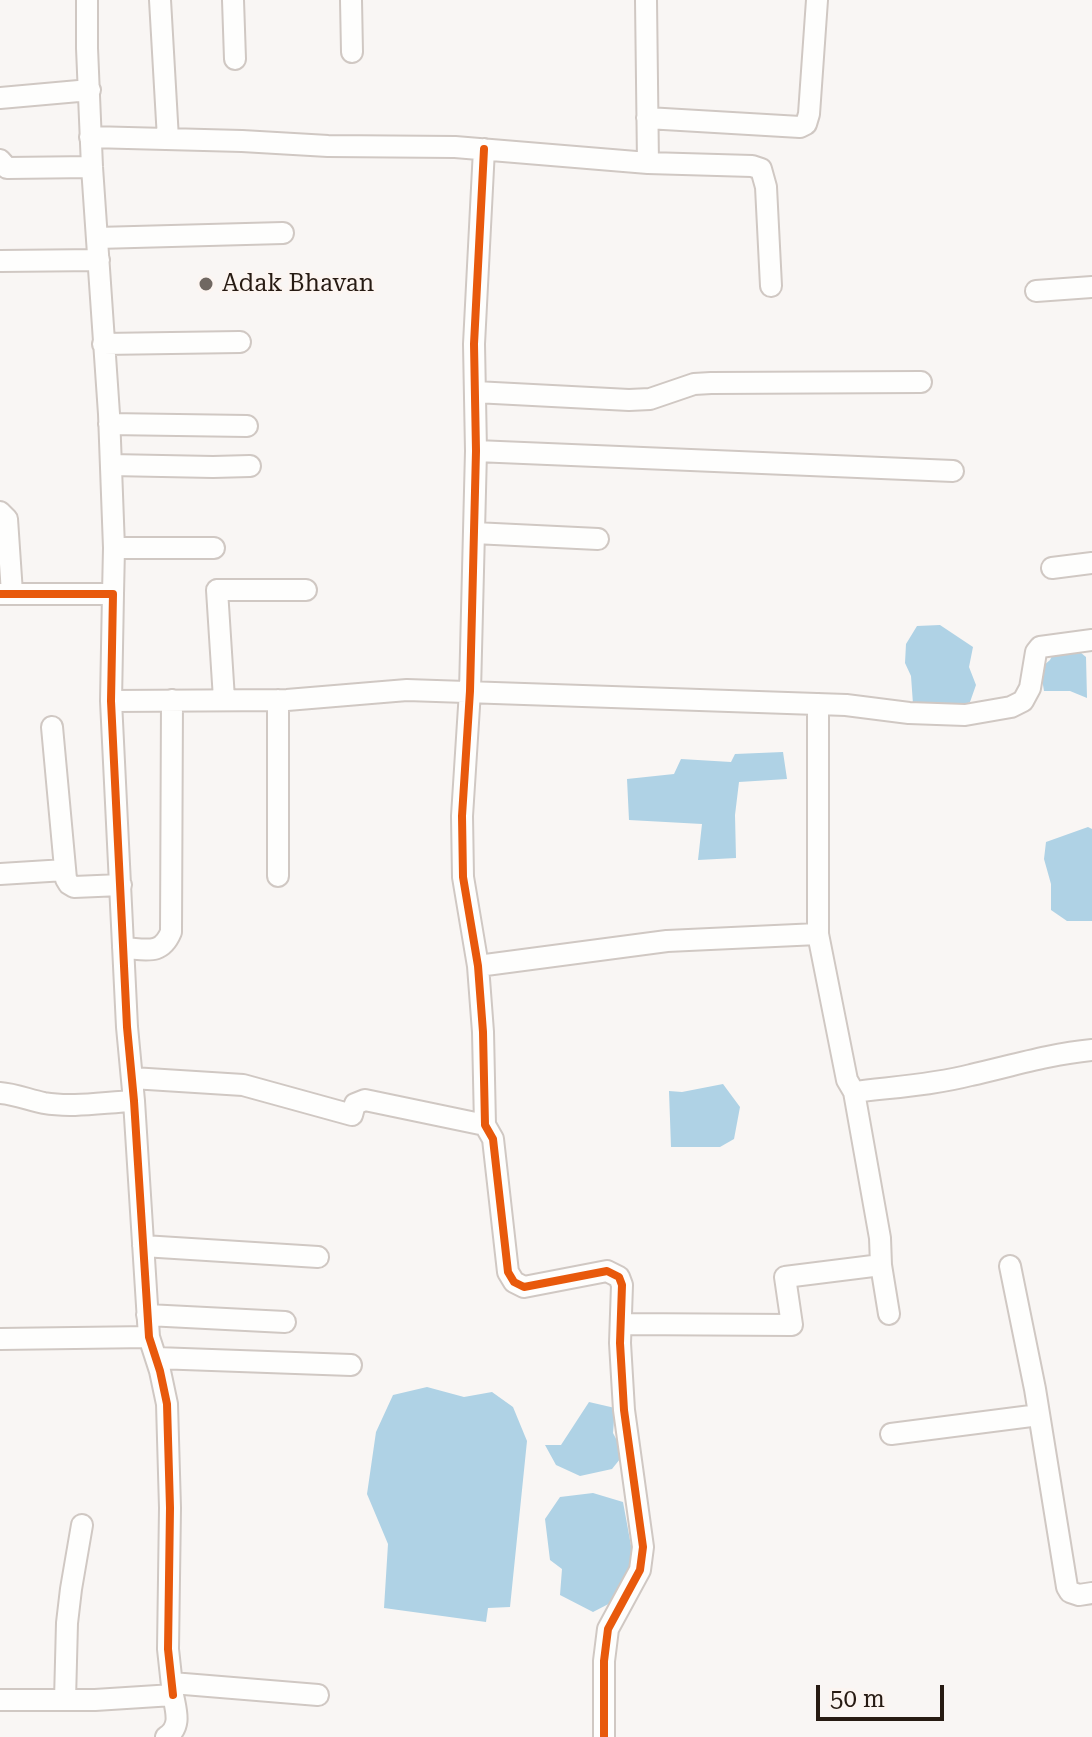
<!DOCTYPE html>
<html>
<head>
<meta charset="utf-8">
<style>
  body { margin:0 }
  #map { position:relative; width:1092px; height:1737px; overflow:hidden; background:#f9f6f4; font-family:"Roboto Serif",serif }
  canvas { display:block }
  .scale { position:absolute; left:816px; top:1685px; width:128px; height:36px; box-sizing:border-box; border:4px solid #271b13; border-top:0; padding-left:10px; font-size:24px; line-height:28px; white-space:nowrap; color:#271b13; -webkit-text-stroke:6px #fcf5f1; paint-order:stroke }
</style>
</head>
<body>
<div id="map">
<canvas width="1092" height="1737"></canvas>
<div class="scale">50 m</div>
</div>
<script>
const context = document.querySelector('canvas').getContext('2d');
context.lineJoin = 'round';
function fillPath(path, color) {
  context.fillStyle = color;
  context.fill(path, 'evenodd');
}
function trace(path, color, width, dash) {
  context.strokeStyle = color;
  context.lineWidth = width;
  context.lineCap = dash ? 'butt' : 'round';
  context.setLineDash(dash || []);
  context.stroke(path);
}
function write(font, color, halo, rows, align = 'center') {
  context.font = font + ' "Roboto Serif",serif';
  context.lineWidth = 6;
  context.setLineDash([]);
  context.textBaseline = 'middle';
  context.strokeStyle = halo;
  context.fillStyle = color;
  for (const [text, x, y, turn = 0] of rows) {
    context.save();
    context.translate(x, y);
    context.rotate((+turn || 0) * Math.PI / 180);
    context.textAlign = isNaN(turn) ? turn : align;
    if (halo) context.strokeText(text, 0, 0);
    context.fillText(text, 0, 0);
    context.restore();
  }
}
const water = new Path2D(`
  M 940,625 L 973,647 L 969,667 L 976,685 L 970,702 L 951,712 L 913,704 L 911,676 L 905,663 L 906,644 L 917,626 Z
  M 1075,648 L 1086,657 L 1087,698 L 1070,691 L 1044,691 L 1042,679 L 1043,666 L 1050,660 L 1054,652 Z
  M 783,752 L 787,779 L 739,782 L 735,815 L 736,858 L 698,860 L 702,824 L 629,820 L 627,779 L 674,774 L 681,759 L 731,762 L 735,754 Z
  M 1088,827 L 1092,829 L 1092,921 L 1067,921 L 1051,910 L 1051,884 L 1044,859 L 1046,842 Z
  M 723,1084 L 740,1107 L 734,1139 L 720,1147 L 671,1147 L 669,1091 L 682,1092 Z
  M 427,1387 L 464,1397 L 492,1392 L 513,1407 L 527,1441 L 510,1607 L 488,1608 L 486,1622 L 384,1608 L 388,1544 L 367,1494 L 376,1432 L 393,1395 Z
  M 589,1402 L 615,1408 L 613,1433 L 624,1454 L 612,1469 L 580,1476 L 556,1465 L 545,1445 L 561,1445 Z
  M 593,1493 L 623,1502 L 634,1562 L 622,1597 L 593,1612 L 560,1595 L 562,1569 L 550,1560 L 545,1519 L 560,1497 Z`);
const minor = new Path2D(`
  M 87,0 L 87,48 L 92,167 L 109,414 L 114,548 L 113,594
  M 160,0 L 168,139
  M 233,0 L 235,59
  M 351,0 L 352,52
  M 0,98 L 90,90
  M 647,118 L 800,127 L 806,124 L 809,114 L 817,0
  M 90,137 L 242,141 L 328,146 L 455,147 L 648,163 L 646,0
  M 484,149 L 474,344 L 476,451 L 470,691 L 462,816 L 463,877 L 478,966 L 483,1032 L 485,1125 L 493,1139 L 508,1272 L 514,1282 L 524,1287 L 607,1271 L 619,1277 L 622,1285 L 620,1343 L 624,1410 L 643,1547 L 640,1570 L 608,1629 L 604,1661 L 604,1737
  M 0,160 L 7,168 L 92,167
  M 648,163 L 752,166 L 761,169 L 766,187 L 771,286
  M 97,238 L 283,233
  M 0,261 L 99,260
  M 1036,291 L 1092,287
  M 103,344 L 240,342
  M 475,392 L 629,400 L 650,399 L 694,384 L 711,383 L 921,382
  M 109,424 L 247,426
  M 476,451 L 953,471
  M 111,465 L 213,467 L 250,466
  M 0,512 L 7,519 L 12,593
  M 474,533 L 598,539
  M 114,548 L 214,548
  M 1052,568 L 1092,563
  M 0,594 L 113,594 L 111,701 L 127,1027 L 134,1101 L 149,1337 L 160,1371 L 167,1404 L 170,1508 L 168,1649 L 173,1695
  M 224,699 L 217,590 L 306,590
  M 278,700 L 278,876
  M 111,701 L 287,700 L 407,690 L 846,705 L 909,713 L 965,715 L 1011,707 L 1023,701 L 1030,688 L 1036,652 L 1040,647 L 1092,640
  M 818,704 L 818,934 L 847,1080 L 854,1092 L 880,1238 L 881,1265 L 889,1314
  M 52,727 L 66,879 L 69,884 L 74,887 L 121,885
  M 0,874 L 65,870
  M 123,948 C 146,949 161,956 171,932 L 172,700
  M 478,966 L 667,941 L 818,934
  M 132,1078 L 243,1085 L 352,1115 L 355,1104 L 365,1100 L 485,1125
  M 854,1092 C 893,1087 932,1085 971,1075 C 1011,1066 1050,1054 1092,1050
  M 0,1093 C 15,1094 29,1100 44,1103 C 73,1108 105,1102 134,1101
  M 143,1246 L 318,1257
  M 1010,1266 L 1035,1389 L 1067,1587 L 1070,1592 L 1079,1595 L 1092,1593
  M 147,1315 L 285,1322
  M 621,1324 L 792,1325 L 785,1277 L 881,1265
  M 0,1339 L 149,1337
  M 156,1358 L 351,1365
  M 891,1434 L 1039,1415
  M 172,1683 L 318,1695
  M 0,1700 L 95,1700 L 173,1695 C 176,1711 182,1727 166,1737
  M 65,1700 L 67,1623 L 71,1589 L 82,1525`);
const cycleway = new Path2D(`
  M 484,149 L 474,344 L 476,451 L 470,691 L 462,816 L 463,877 L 478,966 L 483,1032 L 485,1125 L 493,1139 L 508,1272 L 514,1282 L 524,1287 L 607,1271 L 619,1277 L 622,1285 L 620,1343 L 624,1410 L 643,1547 L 640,1570 L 608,1629 L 604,1661 L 604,1737
  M 0,594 L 113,594 L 111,701 L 127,1027 L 134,1101 L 149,1337 L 160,1371 L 167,1404 L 170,1508 L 168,1649 L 173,1695`);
const markers = [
  [206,284,8,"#706862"]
];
const poiNames = [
  ["Adak Bhavan",222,284]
];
fillPath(water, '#afd2e5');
trace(minor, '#d0c8c3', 24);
trace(minor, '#fefefd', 20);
trace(cycleway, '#e8590c', 8);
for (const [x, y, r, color] of markers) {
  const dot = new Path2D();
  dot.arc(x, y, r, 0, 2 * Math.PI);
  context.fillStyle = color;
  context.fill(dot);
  trace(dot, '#fcf5f1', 3);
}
write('24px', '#271b13', '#fcf5f1', poiNames, 'left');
</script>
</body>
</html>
